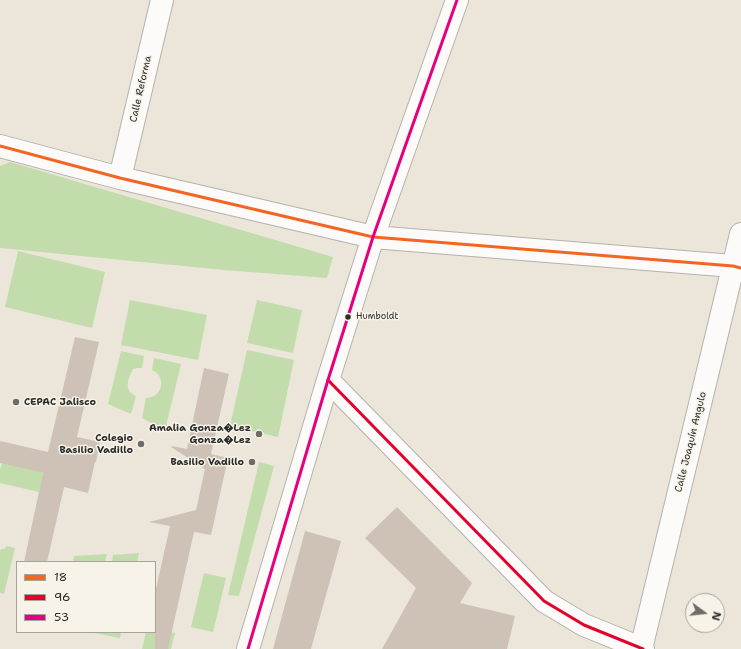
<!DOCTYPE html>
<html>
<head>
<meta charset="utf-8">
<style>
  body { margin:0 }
  #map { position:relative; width:741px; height:649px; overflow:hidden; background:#ebe6d9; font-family:"Shantell Sans",sans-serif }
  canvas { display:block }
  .legend { position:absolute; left:16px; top:561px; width:140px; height:72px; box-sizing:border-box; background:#f7f3e8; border:1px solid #a5a39c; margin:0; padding:5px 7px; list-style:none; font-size:12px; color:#2b2b2b }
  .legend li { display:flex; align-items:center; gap:8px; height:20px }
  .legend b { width:20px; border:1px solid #a5a39c }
  .north { position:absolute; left:685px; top:593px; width:40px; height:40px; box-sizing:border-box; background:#f7f3e8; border:1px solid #a5a39c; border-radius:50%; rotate:105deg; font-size:11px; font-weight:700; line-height:16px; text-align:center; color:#2b2b2b }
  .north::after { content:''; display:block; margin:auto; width:14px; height:18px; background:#6e6c68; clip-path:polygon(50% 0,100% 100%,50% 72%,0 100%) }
</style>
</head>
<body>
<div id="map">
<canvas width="741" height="649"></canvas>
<ul class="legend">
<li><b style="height:5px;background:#f26522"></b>18</li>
<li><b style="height:5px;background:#e4002b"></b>96</li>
<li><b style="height:5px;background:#e5007d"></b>53</li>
</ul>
<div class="north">N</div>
</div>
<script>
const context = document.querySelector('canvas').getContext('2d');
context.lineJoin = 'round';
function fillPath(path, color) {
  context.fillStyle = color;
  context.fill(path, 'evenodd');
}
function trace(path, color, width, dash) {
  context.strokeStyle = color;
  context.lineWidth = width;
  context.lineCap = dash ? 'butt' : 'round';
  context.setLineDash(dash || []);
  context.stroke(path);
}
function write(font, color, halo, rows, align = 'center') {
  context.font = font + ' "Shantell Sans",sans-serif';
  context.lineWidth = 3;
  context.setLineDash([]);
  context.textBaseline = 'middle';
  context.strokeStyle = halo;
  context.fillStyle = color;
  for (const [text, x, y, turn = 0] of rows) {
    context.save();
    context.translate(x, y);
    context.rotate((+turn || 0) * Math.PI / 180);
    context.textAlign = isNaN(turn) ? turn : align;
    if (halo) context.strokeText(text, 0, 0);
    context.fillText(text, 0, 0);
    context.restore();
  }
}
const green = new Path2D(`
  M 10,162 L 333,257 L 327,278 L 224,270 L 0,248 L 0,166 Z
  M 18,251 L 105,272 L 92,328 L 5,307 Z
  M 130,300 L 207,315 L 198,360 L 121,345 Z
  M 257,300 L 302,310 L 293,353 L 247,343 Z
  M 247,350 L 294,360 L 278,437 L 230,426 Z
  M 121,351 L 144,356 L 142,368 L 137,368 L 133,369 C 128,379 123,390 136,396 L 131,414 L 108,404 Z
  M 154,358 L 181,364 L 165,430 L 142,418 L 146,398 C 163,398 167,376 152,370 Z
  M 259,462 L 274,466 L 239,596 L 228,595 Z
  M 2,463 L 43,473 L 39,492 L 0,483 L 0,470 Z
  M 7,546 L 15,548 L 4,594 L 0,593 L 0,551 L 1,549 L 4,549 Z
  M 139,553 L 137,562 L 112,562 L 113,555 Z
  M 107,554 L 105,562 L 73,562 L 74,556 Z
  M 204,573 L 226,578 L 213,632 L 191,627 Z
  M 155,628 L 175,633 L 171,649 L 142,649 L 146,632 L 155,632 Z
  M 89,632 L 121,632 L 120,638 Z`);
const building = new Path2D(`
  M 75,337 L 99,342 L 77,437 L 100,442 L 96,462 L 95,462 L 88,493 L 64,487 L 47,562 L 24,562 L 43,473 L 0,463 L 0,441 L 48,452 Z
  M 204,368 L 229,374 L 211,454 L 228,458 L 211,535 L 194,532 L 168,649 L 155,649 L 155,593 L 170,526 L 149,522 L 196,510 L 205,469 L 171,447 L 172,446 L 187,449 Z
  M 397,507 L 472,583 L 460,603 L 515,616 L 507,649 L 382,649 L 416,588 L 365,538 Z
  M 305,531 L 341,541 L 311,649 L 273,649 Z`);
const minor = new Path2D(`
  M 0,146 L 120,178 L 373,237 L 733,266 L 741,268
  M 120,178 L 162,0
  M 328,380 L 544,601 L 584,625 L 643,649
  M 248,649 L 328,380 L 373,237 L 457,0
  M 641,649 L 741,234`);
const bus1 = new Path2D(`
  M 0,146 L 120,178 L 373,237 L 733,266 L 741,268`);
const bus2 = new Path2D(`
  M 328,380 L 544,601 L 584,625 L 643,649`);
const bus3 = new Path2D(`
  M 248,649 L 328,380 L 373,237 L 457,0`);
const markers = [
  [348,317,3.5,"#2b2b2b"],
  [16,402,4,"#6e6c68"],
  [259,434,4,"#6e6c68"],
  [141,444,4,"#6e6c68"],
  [252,462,4,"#6e6c68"]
];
const busNames = [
  ["Humboldt",356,317]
];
const streetNames = [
  ["Calle Reforma",141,89,-77],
  ["Calle Joaquín Angulo",691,442,-76]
];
const poiNames = [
  ["CEPAC Jalisco",24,402,"left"],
  ["Amalia Gonza�Lez",251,428],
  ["Gonza�Lez",251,440],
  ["Colegio",133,438],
  ["Basilio Vadillo",133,450],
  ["Basilio Vadillo",244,462]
];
fillPath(green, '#c2ddab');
fillPath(building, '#cec2b6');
trace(minor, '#b5b2aa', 24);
trace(minor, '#fcfbf9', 22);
trace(bus1, '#f26522', 3);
trace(bus2, '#e4002b', 3);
trace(bus3, '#e5007d', 3);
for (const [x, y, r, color] of markers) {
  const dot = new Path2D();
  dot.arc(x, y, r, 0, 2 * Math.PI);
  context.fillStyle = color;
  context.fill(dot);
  trace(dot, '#f7f3e8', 1.5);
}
write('9px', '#2b2b2b', '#f7f3e8', busNames, 'left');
write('10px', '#2b2b2b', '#f7f3e8', streetNames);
write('bold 10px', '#2b2b2b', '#f7f3e8', poiNames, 'right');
</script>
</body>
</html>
